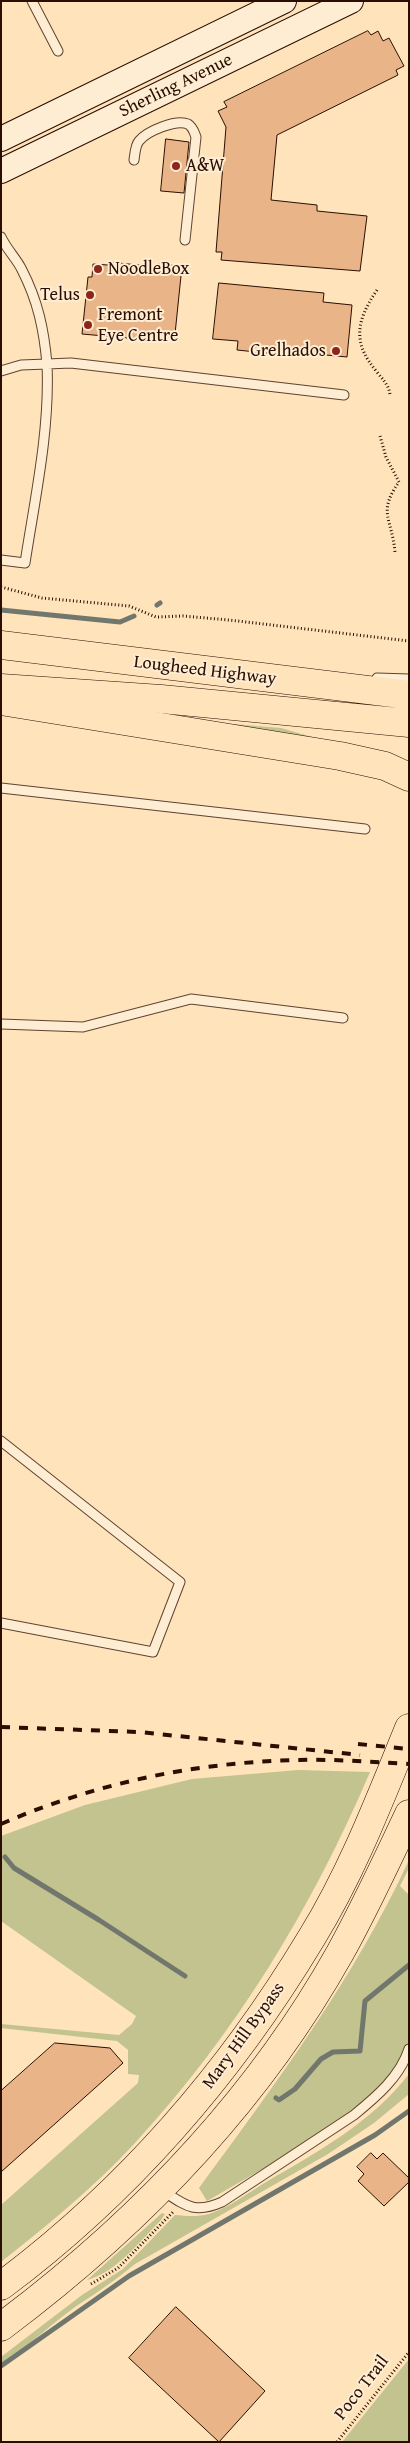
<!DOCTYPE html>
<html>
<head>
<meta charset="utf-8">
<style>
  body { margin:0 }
  #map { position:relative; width:410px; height:2443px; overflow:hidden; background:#fee3bb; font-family:"Gentium Book Plus",serif }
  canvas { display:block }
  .frame { position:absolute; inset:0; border:2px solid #2a0e00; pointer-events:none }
</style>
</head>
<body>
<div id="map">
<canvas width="410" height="2443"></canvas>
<div class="frame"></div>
</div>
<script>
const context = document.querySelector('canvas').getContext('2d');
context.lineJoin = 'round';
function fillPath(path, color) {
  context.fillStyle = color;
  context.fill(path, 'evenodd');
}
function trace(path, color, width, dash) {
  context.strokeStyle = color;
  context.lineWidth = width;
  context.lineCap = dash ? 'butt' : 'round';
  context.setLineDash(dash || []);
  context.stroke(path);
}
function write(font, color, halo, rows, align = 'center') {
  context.font = font + ' "Gentium Book Plus",serif';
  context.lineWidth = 4;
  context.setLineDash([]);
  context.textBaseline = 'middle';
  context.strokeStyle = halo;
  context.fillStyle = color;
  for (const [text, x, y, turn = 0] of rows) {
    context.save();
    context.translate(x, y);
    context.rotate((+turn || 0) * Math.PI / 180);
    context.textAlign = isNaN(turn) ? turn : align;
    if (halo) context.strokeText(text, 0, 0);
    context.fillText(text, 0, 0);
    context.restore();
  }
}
const green = new Path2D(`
  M 233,724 L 281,728 L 319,739 L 225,726 Z
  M 298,1770 L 370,1772 C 312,1908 235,2035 134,2144 C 94,2187 48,2225 1,2262 L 1,2205 L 138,2083 L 139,2075 L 128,2074 L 128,2050 L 117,2041 L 1,2028 L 1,2024 L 119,2035 L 132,2024 L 136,2016 L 1,1921 L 1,1836 L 85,1805 L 192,1779 Z
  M 409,1860 L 409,1868 L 400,1886 L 409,1895 L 409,2048 L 394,2074 L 363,2104 L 311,2141 L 207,2201 L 199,2188 C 276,2083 354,1979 409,1860 Z
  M 409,2074 L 409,2094 L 374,2123 L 328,2154 L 135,2264 C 116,2280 96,2293 75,2307 C 50,2325 28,2347 1,2364 L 1,2357 L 82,2295 L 123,2269 L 175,2215 C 187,2216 198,2217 209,2214 C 230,2207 248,2193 266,2182 C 318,2152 372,2122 409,2074 Z
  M 162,2213 L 165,2214 L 161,2220 C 140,2241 117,2272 87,2280 Z
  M 409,2359 L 409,2442 L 342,2442 Z`);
const stream = new Path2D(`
  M 157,605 L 160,603
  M 1,610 L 120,622 L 134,616
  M 5,1857 L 14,1868 L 99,1920 L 185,1976
  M 276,2098 L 279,2100 L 295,2089 L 321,2059 L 333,2052 L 360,2051 L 365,2001 L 409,1965
  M 1,2366 L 129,2276 L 375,2135 L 409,2111`);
const building = new Path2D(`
  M 368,31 L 371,35 L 378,31 L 383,41 L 389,38 L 404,66 L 396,70 L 398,75 L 277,135 L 271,200 L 317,205 L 317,211 L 367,216 L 360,271 L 221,260 L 222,252 L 216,252 L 226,127 L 218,111 L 227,107 L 224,102 Z
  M 166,139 L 189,142 L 184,193 L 161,191 Z
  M 109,262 L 158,267 L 158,264 L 182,266 L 175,334 L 151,332 L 150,340 L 82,334 L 88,277 L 92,277 L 93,264 L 108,265 Z
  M 219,283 L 324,293 L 323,302 L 352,305 L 347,357 L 295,352 L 295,356 L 237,350 L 238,341 L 213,339 Z
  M 55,2043 L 110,2048 L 123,2063 L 1,2172 L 1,2091 Z
  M 371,2153 L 377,2159 L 383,2153 L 409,2178 L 409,2182 L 384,2206 L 358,2181 L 364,2174 L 357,2167 Z
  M 176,2307 L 265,2391 L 219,2442 L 129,2358 Z`);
const path = new Path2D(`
  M 377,290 C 356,321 352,343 377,372 C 383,380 389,385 390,395
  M 380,436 L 386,457 L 399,482 C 377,513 392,518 395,552
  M 1,587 L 42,598 L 129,606 L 156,617 L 183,616 L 229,620 L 409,641
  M 91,2284 L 118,2268 L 174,2211
  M 337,2442 L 409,2352`);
const lane = new Path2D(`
  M 32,1 L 58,51
  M 134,160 C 135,154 135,146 139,141 C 147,131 176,119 188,124 C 193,127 194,132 196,137 L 185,240
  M 1,237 C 7,250 17,259 22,270 C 38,301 44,330 47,364 L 21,365 L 1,371
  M 1,560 L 25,563 C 35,498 50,430 47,364 L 71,363 L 344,395
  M 377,678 L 409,679
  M 1,788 L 365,829
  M 1,1024 L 83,1027 L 191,999 L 343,1018
  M 1,1441 L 180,1582 L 153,1652 L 1,1623
  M 163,2191 C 186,2206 195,2214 222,2202 L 354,2115 C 376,2097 400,2077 409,2049`);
const secondary = new Path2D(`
  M 1,139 L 284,1
  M 1,171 L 351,1`);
const primary = new Path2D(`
  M 1,645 L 409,695
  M 1,688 L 161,699 L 409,723`);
const highway = new Path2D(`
  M 1,701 L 340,756 L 385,766 L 409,777
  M 1,2286 C 127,2192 231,2072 312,1937 C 352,1872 380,1799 409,1728
  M 1,2327 C 136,2226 257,2101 340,1953 C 365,1908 387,1861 409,1814`);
const rail = new Path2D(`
  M 1,1727 L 139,1732 L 360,1755
  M 358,1744 L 409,1749
  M 1,1824 C 96,1783 196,1762 299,1760 C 335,1759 372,1762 409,1764`);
const markers = [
  [176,166,5,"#8f2418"],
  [98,269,5,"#8f2418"],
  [90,295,5,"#8f2418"],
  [88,325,5,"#8f2418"],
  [336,351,5,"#8f2418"]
];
const streetNames = [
  ["Sherling Avenue",176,86,-26],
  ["Lougheed Highway",205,671,7],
  ["Mary Hill Bypass",244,2036,-54],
  ["Poco Trail",362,2388,-52]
];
const poiNames = [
  ["A&W",186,166],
  ["NoodleBox",108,269],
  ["Telus",80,295,"right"],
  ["Fremont",98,315],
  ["Eye Centre",98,336],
  ["Grelhados",326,351,"right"]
];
fillPath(green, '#c2c38e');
trace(stream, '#72776e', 5);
fillPath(building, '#eab489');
trace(building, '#2a0e00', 1);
trace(lane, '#5f432f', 11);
trace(secondary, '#2a0e00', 26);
trace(primary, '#2a0e00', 29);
trace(highway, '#2a0e00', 29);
trace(path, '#2a0e00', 3, [1, 2.5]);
trace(lane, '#feedd3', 9);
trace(secondary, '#feedd3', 24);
trace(primary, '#fee3bb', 28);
trace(highway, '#fee3bb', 28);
trace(rail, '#2a0e00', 4, [9, 9]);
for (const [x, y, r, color] of markers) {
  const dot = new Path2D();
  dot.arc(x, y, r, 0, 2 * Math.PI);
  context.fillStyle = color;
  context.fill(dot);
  trace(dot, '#feedd3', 2);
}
write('18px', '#2a0e00', '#feedd3', streetNames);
write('18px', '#2a0e00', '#feedd3', poiNames, 'left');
</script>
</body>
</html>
